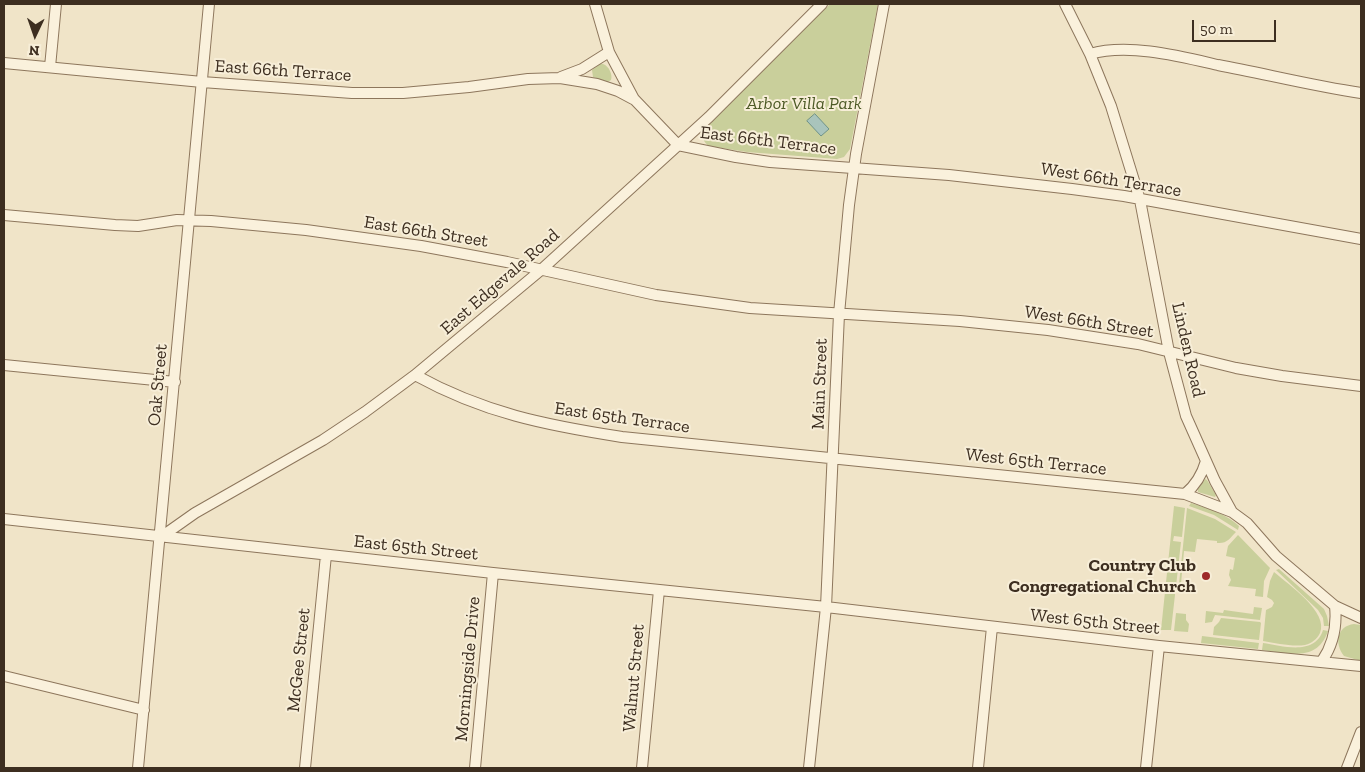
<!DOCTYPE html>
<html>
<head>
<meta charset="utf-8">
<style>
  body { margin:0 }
  #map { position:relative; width:1365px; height:772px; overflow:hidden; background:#f0e4c8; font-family:"Zilla Slab",serif }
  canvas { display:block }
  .frame { position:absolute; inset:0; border:5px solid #3d2e20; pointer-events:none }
  .north { position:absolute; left:10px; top:10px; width:50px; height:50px; -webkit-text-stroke:4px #f7eed8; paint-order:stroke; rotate:183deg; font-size:14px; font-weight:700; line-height:20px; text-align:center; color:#3d2e20 }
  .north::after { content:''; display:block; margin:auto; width:18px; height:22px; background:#3d2e20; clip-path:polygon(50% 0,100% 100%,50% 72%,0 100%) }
  .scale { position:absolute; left:1192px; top:20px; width:84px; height:22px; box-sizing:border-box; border:2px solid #3d2e20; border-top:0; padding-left:6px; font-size:15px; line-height:18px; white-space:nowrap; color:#3d2e20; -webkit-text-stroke:4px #f7eed8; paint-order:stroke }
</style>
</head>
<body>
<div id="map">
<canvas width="1365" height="772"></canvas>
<div class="frame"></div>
<div class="north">N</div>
<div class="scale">50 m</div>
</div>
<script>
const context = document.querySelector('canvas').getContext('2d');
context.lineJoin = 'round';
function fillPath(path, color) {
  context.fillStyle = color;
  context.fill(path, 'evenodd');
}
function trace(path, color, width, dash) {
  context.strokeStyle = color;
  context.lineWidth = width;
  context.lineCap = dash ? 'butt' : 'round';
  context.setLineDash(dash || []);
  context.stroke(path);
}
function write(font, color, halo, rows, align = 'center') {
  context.font = font + ' "Zilla Slab",serif';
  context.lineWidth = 4;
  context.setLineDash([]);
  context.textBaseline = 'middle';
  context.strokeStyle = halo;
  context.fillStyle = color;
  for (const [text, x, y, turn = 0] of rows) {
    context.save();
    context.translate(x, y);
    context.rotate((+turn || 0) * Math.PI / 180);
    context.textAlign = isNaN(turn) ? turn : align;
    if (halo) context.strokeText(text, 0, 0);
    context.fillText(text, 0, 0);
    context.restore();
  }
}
const green = new Path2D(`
  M 830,4 L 878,4 L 850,149 L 844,157 L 837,159 L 747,152 L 709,146 C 703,142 702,137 703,131 Z
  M 600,64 L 603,64 C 609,66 613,75 611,80 L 608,82 L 593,77 L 592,70 Z
  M 1205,479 L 1207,480 L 1216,495 L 1215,497 L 1198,492 L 1198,489 Z
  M 1191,503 C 1208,508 1226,514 1239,526 L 1238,530 L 1214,515 L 1189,506 Z
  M 1174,506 L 1185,508 L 1182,537 L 1174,536 L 1173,541 L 1181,542 L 1171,630 L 1161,630 Z
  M 1187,508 L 1215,519 L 1236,532 C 1230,538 1227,544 1217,543 L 1217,541 L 1197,539 L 1195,552 L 1184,551 L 1181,584 L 1179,584 Z
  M 1238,535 L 1270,568 L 1264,581 L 1263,597 L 1255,596 L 1256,589 L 1228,586 L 1231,580 L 1229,575 L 1230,569 L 1233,570 L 1235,558 L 1226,556 L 1228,546 Z
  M 1279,569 L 1324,609 L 1327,616 L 1329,626 L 1324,626 L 1323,618 L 1318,610 L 1276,570 Z
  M 1274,572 C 1289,585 1329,612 1320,633 C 1317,639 1312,643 1305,645 C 1292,647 1276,643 1263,641 L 1266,610 L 1272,607 L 1274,603 L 1272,600 L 1267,597 L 1270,581 Z
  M 1254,607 L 1262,608 L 1260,620 L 1215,615 L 1212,622 L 1205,623 L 1206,611 L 1223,613 L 1224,610 L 1253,614 Z
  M 1176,613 L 1186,614 L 1186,620 L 1189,624 L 1188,632 L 1174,631 Z
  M 1221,618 L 1260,622 L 1261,623 L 1259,640 L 1213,635 L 1214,627 L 1219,622 Z
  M 1354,624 L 1361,625 L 1361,661 L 1344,656 C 1334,643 1337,626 1354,624 Z
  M 1323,630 L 1328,631 C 1317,663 1288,653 1262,650 L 1263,643 C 1283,646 1315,656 1323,630 Z
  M 1202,636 L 1259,643 L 1258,649 L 1201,643 Z`);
const water = new Path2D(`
  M 815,114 L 829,129 L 821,136 L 807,121 Z`);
const street = new Path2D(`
  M 595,4 L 609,52 L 634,99 L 678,145 L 736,157 L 770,162 L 949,175 L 1072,189 L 1124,196 L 1361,239
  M 1065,4 L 1090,54 L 1111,106 L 1140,200 L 1169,352 L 1186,416 L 1215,481 L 1232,512 L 1247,523 L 1276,556 L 1335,606 L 1361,618
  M 1090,54 C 1128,43 1179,56 1218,65 C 1266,74 1313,86 1361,93
  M 4,63 L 202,82 L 352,93 L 403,93 L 469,87 L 528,79 L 560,78 L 597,84 L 618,91 L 633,99
  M 50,67 L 56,4
  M 561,77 L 582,69 L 609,52
  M 4,215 L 115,225 L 138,226 L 177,220 L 211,221 L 306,230 L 421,246 L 507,262 L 656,295 L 750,308 L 960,321 L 1048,330 L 1138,344 L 1236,368 L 1282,376 L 1361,386
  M 4,365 L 175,382
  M 415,375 C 484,413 545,425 622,437 L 1185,494 L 1232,512
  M 1185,494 C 1196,485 1202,475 1206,461
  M 4,519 L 493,573 L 826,607 L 1159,646 L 1361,666
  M 161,537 L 195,513 L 323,440 L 365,412 L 415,375 L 541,270 L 709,117 L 822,4
  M 1322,661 C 1333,645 1337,625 1335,606
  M 4,676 L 144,710
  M 138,768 L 209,4
  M 305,768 L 326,555
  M 475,768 L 493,573
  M 642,768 L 659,590
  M 809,768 L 826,607 L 839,314 L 849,205 L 856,154 L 884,4
  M 978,768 L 992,627
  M 1146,768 L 1159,646
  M 1347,768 L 1361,732`);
const markers = [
  [1206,576,5,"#9e2a2b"]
];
const streetNames = [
  ["East 66th Terrace",283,71,4],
  ["East 66th Terrace",768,141,7],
  ["West 66th Terrace",1111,180,9],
  ["East 66th Street",426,232,9],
  ["East Edgevale Road",500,282,-41],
  ["West 66th Street",1089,322,9],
  ["Linden Road",1188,350,77],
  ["Main Street",820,384,-88],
  ["Oak Street",158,385,-85],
  ["East 65th Terrace",622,418,8],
  ["West 65th Terrace",1036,462,6],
  ["East 65th Street",416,548,6],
  ["West 65th Street",1095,622,6],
  ["McGee Street",299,660,-84],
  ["Morningside Drive",468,669,-85],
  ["Walnut Street",634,678,-85]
];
const parkNames = [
  ["Arbor Villa Park",804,104]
];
const poiNames = [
  ["Country Club",1196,566],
  ["Congregational Church",1196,587]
];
fillPath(green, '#c9cf9b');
fillPath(water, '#a9c4bc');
trace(water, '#6f938a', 1);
trace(street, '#8d765c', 12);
trace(street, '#faf1dc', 10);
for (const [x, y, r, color] of markers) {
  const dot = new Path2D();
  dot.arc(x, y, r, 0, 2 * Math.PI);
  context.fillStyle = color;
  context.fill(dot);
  trace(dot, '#f7eed8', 2);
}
write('18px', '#3d2e20', '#f7eed8', streetNames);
write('italic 18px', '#4d5a26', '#f7eed8', parkNames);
write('bold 18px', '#3d2e20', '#f7eed8', poiNames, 'right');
</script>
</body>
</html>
